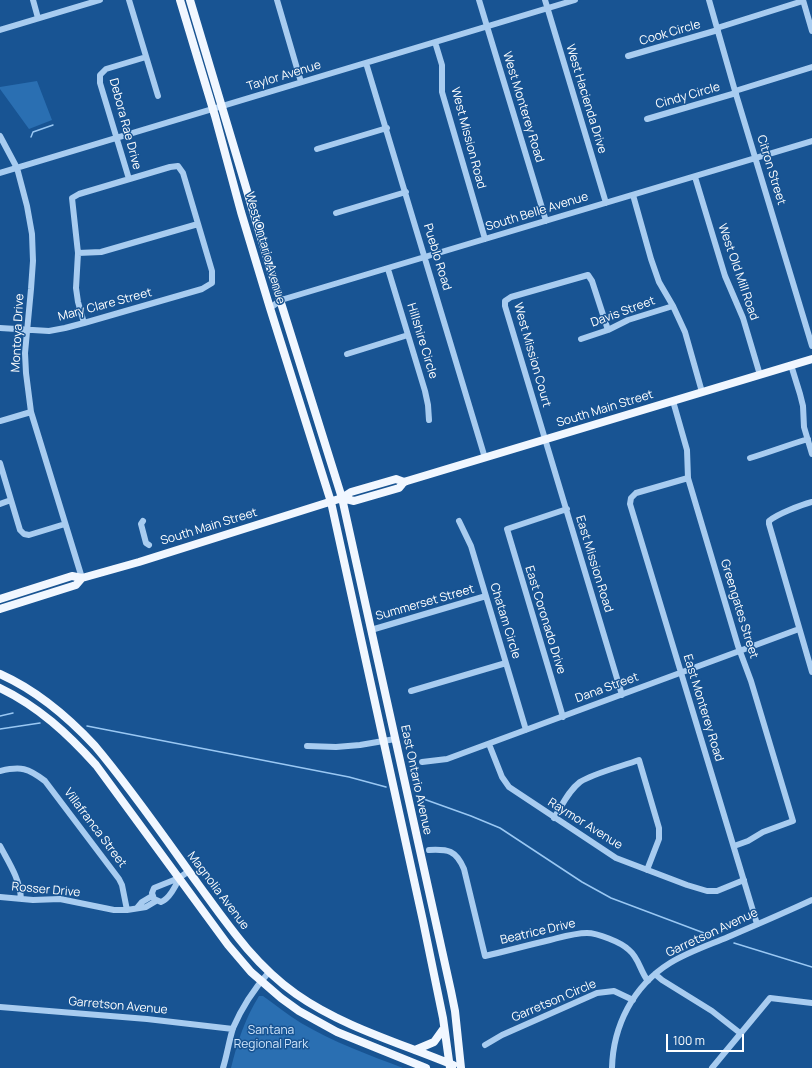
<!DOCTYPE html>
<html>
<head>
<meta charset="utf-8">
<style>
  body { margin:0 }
  #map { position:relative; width:812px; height:1068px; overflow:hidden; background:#185493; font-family:Manrope,sans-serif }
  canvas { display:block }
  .scale { position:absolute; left:666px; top:1034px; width:78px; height:18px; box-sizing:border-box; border:2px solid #fff; border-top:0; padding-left:5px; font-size:12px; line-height:14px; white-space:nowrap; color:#fff; -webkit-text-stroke:3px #185493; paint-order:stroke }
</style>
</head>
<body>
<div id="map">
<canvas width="812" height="1068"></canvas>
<div class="scale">100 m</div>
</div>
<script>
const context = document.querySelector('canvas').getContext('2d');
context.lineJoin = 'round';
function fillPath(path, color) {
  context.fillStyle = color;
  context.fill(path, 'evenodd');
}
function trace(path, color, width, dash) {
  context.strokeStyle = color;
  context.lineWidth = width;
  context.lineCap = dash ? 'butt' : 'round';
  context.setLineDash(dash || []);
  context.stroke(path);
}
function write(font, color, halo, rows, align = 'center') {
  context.font = font + ' Manrope,sans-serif';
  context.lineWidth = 3;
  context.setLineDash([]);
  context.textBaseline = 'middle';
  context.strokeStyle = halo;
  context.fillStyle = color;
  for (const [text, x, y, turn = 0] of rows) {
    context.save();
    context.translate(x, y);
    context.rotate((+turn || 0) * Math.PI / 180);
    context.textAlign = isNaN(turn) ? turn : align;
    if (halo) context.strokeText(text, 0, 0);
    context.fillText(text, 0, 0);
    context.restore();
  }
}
const green = new Path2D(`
  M 37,81 L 52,120 L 29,129 L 0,89 L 0,87 Z
  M 259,996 L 263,996 C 276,1005 288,1015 301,1023 C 333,1042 369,1055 403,1068 L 231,1068 C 238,1040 244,1021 259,996 Z`);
const stream = new Path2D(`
  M 31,137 L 33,132 L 53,125
  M 0,716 L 13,713
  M 87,726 L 349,777 L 386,787
  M 0,729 L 40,723
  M 418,797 L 471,816 L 500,828 L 582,882 L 611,898 L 712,936
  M 734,943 L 812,967`);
const minor = new Path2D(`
  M 33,0 L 38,18
  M 129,0 L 158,96
  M 277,0 L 301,82
  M 479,0 L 546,221
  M 545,0 L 606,203
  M 709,0 L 735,91 L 812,346
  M 803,0 L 812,31
  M 717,28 L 803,1
  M 0,30 L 100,0
  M 435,42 L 442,65 L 442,92 L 485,239
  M 628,56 L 718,30
  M 366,63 L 485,458
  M 735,91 L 812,67
  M 647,119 L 736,93
  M 0,136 L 17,168 L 27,206 L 32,234 L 33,261 L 31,289 L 25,353 L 26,373 L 31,412 L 82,578
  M 317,149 L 387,128
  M 0,173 L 575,0
  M 695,177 L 725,276 L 743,318 L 760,375
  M 129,179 L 100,83 L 100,75 L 106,69 L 146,57
  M 633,195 L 651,259 L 659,282 L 673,306 L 685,332 L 702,392
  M 336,213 L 406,192
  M 78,253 L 101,252 L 198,224
  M 388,269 L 425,391 L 428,405 L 429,420
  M 270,308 L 281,300 L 812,141
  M 0,328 L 49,331 L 65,328 L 84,323 L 202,289 L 212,283 L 212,271 L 183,173 L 178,166 L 170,167 L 79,194 L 72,198 L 78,253 L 76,288 L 78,302 L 84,323
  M 608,330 L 592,281 L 588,275 L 511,297 L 505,301 L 505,306 L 622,695
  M 581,339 L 608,330 L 628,320 L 673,306
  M 347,354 L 408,335
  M 791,365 L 800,394 L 803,406 L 804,427 L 812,454
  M 673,401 L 687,450 L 688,478 L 738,646 L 751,681 L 793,821 L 763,832 L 748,841 L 734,846
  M 0,421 L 31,412
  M 750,458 C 770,452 788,445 808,439
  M 0,463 L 20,530 L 24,534 L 29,535 L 65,524
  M 688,478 L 636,493 L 631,498 L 630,504 L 757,924
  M 812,502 C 801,505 777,514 769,521 L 769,524 L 812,672
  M 0,504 L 11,500
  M 143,521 L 141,524 L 146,543 L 149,545
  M 459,521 L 471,546 L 526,730
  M 371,630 L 486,596
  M 411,691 L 506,663
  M 563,717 L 507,529 L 567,509
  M 489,744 L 502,777 L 509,787 L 616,858 L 687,885 L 707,891 L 717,891 L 744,880
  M 307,746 L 336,747 L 360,745 L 395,739
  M 422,762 L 447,759 L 799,629
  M 0,771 C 21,766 28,768 45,781 L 119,879 L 122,885 L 127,910
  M 554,818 C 562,806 568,791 580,782 C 594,773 623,766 639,760 L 659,828 L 659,839 L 647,870
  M 0,846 C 9,863 20,879 21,899
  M 429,850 C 448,849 456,850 464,869 L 485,956 C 507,951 528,945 550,940 C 562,937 575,933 587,933 C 597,933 621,942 629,950 C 639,958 640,971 648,981
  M 179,878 C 176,886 169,899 161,902 L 154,899 L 152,893 L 154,888 L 179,878 L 189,871
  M 0,897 L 33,900 L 60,899 L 114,910 L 127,910 L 146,907 L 156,901
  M 137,908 L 142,902 L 152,896
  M 655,974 L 662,980 L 712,1011 L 740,1033
  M 0,1007 L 147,1019 L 233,1029
  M 485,1045 L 502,1035 L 597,993 L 614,991 L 633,1000
  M 223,1068 C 227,1055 229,1041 233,1028 C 242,1007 254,989 269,972
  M 612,1068 C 613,1026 633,986 670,963 C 688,952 709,945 728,937 C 756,925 784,913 812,900
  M 712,1068 L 770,998 L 812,1003`);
const major = new Path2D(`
  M 180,0 L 215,116 L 241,212 L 270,308 L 331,502 L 423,921 L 443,1018 L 450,1068
  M 190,0 L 271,271 L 342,498 L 451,991 L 455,1011 L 461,1068
  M 342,498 L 354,501 L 399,488 L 404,482 L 407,481 L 812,359
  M 0,599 L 72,576 L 82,578 L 139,562 L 342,498 L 351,492 L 396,479 L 404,482
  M 0,609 L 76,585 L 82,578
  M 0,674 C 36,690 68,717 95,746 C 132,790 165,838 198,884 C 228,925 254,964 296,994 C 343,1027 400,1043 453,1065
  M 0,688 C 38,706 68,734 96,765 L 228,945 L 251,972 L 281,998 L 299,1011 L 337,1032 L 426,1068
  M 415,1050 L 434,1042 L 444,1028`);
const streetNames = [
  ["Cook Circle",670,33,-16],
  ["Taylor Avenue",284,76,-17],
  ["Cindy Circle",688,96,-16],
  ["West Hacienda Drive",586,99,73],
  ["West Monterey Road",523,107,73],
  ["Debora Rae Drive",125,124,75],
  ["West Mission Road",468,138,75],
  ["Citron Street",771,170,73],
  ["South Belle Avenue",537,212,-17],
  ["West Ontario Avenue",265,248,74],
  ["Pueblo Road",437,257,73],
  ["West Old Mill Road",738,272,71],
  ["Mary Clare Street",105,305,-15],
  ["Davis Street",623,312,-20],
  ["Montoya Drive",18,333,-87],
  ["Hillshire Circle",422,341,73],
  ["West Mission Court",532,355,74],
  ["South Main Street",605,409,-17],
  ["South Main Street",209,527,-17],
  ["East Mission Road",594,564,73],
  ["Summerset Street",425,603,-16],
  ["Greengates Street",739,609,73],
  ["East Coronado Drive",545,620,73],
  ["Chatam Circle",505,621,73],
  ["Dana Street",607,688,-20],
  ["East Monterey Road",703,708,73],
  ["East Ontario Avenue",416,780,78],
  ["Raymor Avenue",585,824,32],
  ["Villafranca Street",95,828,53],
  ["Rosser Drive",46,890,5],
  ["Magnolia Avenue",218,891,53],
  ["Beatrice Drive",538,932,-13],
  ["Garretson Avenue",712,933,-25],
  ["Garretson Circle",554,1001,-23],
  ["Garretson Avenue",118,1006,5]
];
const parkNames = [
  ["Santana",271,1031],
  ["Regional Park",271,1045]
];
fillPath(green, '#2a6fb2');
trace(stream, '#9ac8f3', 1.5);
trace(minor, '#a8ccf0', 6);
trace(major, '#f1f7ff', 8);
write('12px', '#fff', '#185493', streetNames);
write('12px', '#cfe5fb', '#185493', parkNames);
</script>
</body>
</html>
